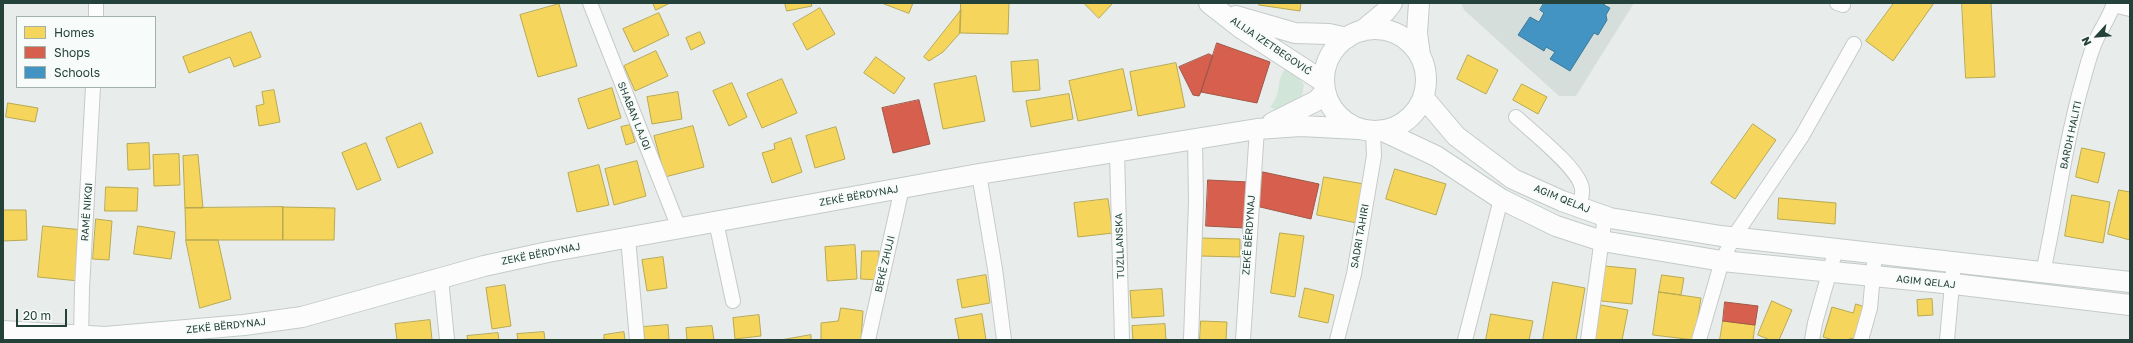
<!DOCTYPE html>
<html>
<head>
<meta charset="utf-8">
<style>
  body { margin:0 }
  #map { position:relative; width:2133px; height:343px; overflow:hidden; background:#e8edeb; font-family:"Golos Text",sans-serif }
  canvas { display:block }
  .frame { position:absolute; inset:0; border:4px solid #24423a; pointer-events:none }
  .legend { position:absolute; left:16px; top:16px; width:140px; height:72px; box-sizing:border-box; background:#f7fbf9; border:1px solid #a3b1ad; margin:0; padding:5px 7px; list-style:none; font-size:12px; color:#24423a }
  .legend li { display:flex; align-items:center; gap:8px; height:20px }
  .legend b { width:20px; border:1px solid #a3b1ad }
  .north { position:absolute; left:2077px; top:16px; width:40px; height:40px; -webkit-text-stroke:3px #f7fbf9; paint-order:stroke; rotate:244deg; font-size:11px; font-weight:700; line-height:16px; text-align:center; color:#24423a }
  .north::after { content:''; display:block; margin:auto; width:14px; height:18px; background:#24423a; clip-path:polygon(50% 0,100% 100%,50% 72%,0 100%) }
  .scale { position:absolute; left:16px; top:309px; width:51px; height:18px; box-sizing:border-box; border:2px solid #24423a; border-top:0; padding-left:5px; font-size:12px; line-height:14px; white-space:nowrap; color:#24423a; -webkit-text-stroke:3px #f7fbf9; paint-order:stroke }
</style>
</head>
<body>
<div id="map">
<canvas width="2133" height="343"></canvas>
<div class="frame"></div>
<ul class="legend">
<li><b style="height:11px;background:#f6d55c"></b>Homes</li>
<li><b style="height:11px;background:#d6604d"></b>Shops</li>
<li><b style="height:11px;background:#4393c3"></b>Schools</li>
</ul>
<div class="north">N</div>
<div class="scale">20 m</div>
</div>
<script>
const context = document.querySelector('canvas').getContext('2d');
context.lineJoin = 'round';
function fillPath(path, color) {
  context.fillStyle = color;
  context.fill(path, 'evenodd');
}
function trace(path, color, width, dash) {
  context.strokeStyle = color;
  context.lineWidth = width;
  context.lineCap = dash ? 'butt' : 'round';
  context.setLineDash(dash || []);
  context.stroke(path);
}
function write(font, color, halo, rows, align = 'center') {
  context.font = font + ' "Golos Text",sans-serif';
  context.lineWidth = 4;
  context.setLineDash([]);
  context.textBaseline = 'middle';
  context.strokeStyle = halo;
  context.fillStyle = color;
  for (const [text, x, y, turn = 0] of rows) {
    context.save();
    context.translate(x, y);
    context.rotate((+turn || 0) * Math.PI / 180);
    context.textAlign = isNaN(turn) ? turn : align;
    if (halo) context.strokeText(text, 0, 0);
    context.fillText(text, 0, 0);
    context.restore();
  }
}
const built = new Path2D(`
  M 1461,3 L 1634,3 L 1576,96 L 1559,96 L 1464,10 Z`);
const green = new Path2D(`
  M 1286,68 L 1292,70 L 1304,85 L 1301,100 L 1278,111 L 1270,107 C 1283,92 1275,80 1286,68 Z`);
const homes = new Path2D(`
  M 653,3 L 670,3 L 656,10 Z
  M 785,3 L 811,3 L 812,6 L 787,11 Z
  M 882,3 L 913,3 L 909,13 Z
  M 961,3 L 1009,3 L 1008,34 L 960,33 Z
  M 1084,3 L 1113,3 L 1099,18 Z
  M 1260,3 L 1301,3 L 1300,11 L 1259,5 Z
  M 1894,3 L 1934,3 L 1893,61 L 1866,41 Z
  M 1962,3 L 1991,3 L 1995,77 L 1966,78 Z
  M 559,4 L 577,66 L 538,77 L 520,15 Z
  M 820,8 L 835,34 L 807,50 L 793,24 Z
  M 961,10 L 960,33 L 943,52 L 929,61 L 924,57 Z
  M 659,13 L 669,35 L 634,52 L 623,29 Z
  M 251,32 L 261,57 L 234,67 L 230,57 L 189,73 L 183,57 Z
  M 700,32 L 705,43 L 691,50 L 686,38 Z
  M 656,51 L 668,76 L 635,91 L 624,66 Z
  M 1468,55 L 1498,70 L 1486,94 L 1457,79 Z
  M 876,57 L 905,78 L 894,94 L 864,73 Z
  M 1038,60 L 1040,90 L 1013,92 L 1011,62 Z
  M 1176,63 L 1185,107 L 1138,116 L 1130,72 Z
  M 1123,69 L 1132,110 L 1078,121 L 1069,81 Z
  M 976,76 L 985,121 L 943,129 L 934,84 Z
  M 782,79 L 797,113 L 762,128 L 747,94 Z
  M 732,83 L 747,117 L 729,126 L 713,91 Z
  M 1522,84 L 1547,97 L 1538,114 L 1513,100 Z
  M 612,88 L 621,118 L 588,129 L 578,99 Z
  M 274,90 L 280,122 L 259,126 L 256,106 L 264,104 L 262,92 Z
  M 678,92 L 682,119 L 652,124 L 647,97 Z
  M 1069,94 L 1073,119 L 1031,127 L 1026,101 Z
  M 8,103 L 38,108 L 35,122 L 6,117 Z
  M 421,123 L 433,153 L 398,168 L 386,138 Z
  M 1753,124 L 1776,140 L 1735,199 L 1711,183 Z
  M 630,125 L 635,142 L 626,145 L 621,127 Z
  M 693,126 L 704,167 L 665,177 L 654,136 Z
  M 836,127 L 845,159 L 815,168 L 806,136 Z
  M 791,138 L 802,172 L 772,183 L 762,153 L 775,149 L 774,144 Z
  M 149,143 L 150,169 L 128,170 L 127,144 Z
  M 366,143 L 381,180 L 357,190 L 342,153 Z
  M 2082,148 L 2105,153 L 2098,183 L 2076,177 Z
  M 179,154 L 180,185 L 154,186 L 153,155 Z
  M 198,155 L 203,208 L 185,208 L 183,156 Z
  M 637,161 L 646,196 L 614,205 L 605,169 Z
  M 599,165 L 609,205 L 577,212 L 568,173 Z
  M 1395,169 L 1446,184 L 1436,215 L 1386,199 Z
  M 1324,177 L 1364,184 L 1357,223 L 1317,215 Z
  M 106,187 L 138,188 L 137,211 L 105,211 Z
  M 2119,190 L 2130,192 L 2130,240 L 2108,234 Z
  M 2072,195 L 2110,202 L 2103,243 L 2065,236 Z
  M 1779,198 L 1836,203 L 1835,224 L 1778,219 Z
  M 1108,199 L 1113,233 L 1078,237 L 1074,203 Z
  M 283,207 L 335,208 L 334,240 L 283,240 Z
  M 283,207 L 283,240 L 186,240 L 185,208 Z
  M 3,210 L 26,210 L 27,240 L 3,241 Z
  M 96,219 L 112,221 L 109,260 L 93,259 Z
  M 43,226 L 83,230 L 79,281 L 38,277 Z
  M 138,226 L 175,232 L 171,259 L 134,254 Z
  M 1280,233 L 1304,236 L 1295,297 L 1271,293 Z
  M 1200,238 L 1240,239 L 1240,257 L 1200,256 Z
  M 186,240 L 218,240 L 231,299 L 200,308 Z
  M 855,245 L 857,279 L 827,281 L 825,247 Z
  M 862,251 L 879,251 L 879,280 L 861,279 Z
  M 663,257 L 667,288 L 647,291 L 642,260 Z
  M 1605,266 L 1636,269 L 1632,304 L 1601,301 Z
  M 986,275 L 990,303 L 962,308 L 957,280 Z
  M 1662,275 L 1684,278 L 1681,295 L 1659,292 Z
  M 1553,282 L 1585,288 L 1576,340 L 1543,340 Z
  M 505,285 L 511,326 L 492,329 L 486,288 Z
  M 1305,288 L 1334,295 L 1328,323 L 1299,317 Z
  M 1162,289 L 1164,316 L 1132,318 L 1130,291 Z
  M 1659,292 L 1701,298 L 1694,340 L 1653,335 Z
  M 1932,299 L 1933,315 L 1918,316 L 1917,300 Z
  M 1772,301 L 1792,310 L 1779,340 L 1770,340 L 1758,335 Z
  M 1856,304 L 1868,308 L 1857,340 L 1850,338 L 1849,340 L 1833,340 L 1823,337 L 1832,307 L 1853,313 Z
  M 1601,305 L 1628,310 L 1622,340 L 1594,340 Z
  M 841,308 L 863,311 L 861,340 L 821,340 L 821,323 L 838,321 Z
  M 982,314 L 986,340 L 959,340 L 955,319 Z
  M 1491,314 L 1533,321 L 1529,340 L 1486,340 Z
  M 759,315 L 761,336 L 735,339 L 733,318 Z
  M 430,320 L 432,340 L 397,340 L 395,324 Z
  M 1201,321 L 1227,322 L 1226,340 L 1200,340 Z
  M 1723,321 L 1755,325 L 1753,340 L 1720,340 Z
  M 1165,324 L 1166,340 L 1133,340 L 1132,326 Z
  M 668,325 L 669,340 L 645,340 L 643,327 Z
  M 712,326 L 714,340 L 687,340 L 686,328 Z
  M 544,332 L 545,340 L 518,340 L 517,334 Z
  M 624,332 L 625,340 L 601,340 L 604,340 L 604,335 Z
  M 498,333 L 499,340 L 468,340 L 467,336 Z
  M 811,335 L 811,340 L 781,340 Z`);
const shops = new Path2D(`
  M 1217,43 L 1270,62 L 1257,103 L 1201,92 Z
  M 1209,54 L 1213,56 L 1201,92 L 1199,96 L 1193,95 L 1179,67 Z
  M 919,100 L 930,144 L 893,153 L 882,108 Z
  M 1263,172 L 1319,184 L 1311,219 L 1256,206 Z
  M 1208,180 L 1248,182 L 1245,228 L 1206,226 Z
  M 1725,302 L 1758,306 L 1755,325 L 1723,321 Z`);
const schools = new Path2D(`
  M 1544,3 L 1605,3 L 1604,5 L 1610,8 L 1606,15 L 1607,20 L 1598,35 L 1594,33 L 1570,71 L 1550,59 L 1555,52 L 1546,47 L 1544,51 L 1518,35 L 1530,17 L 1539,22 L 1544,13 L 1540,10 Z`);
const street = new Path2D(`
  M 590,3 L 679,228
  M 1837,3 L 1843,5
  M 2113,5 L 2130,9
  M 96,17 L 96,3
  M 1516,117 C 1531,131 1580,169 1582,189 C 1583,194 1580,202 1579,207
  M 1117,153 L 1122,340
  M 979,174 L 995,269 L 1004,340
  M 716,222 L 733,301
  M 628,238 L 637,340
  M 2043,272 C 2057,210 2064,146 2082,84 C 2086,70 2090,52 2097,38 C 2103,26 2110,16 2114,3
  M 441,278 L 447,340
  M 81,337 L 82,288 L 93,87
  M 1191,339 L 1196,202 L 1195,139
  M 868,340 L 902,188
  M 1243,340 L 1257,129
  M 1337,340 L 1354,274 L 1374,156 L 1373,132
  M 1465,340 L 1501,199
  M 1588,340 L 1605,216
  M 1699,340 L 1722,261 L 1733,238 L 1802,136 L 1854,44
  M 1812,340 L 1815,323 L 1836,249
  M 1861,340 L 1870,308 L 1875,253
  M 1947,340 L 1954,262`);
const secondary = new Path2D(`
  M 1209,3 L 1241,28 L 1324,82
  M 1419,3 L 1417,33 L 1420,55
  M 1236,16 L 1295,33 L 1329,34 L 1347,38
  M1324 80a51 51 0 1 1 102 0a51 51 0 1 1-102 0Z
  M 1362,31 L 1385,12 L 1392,3
  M 1423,97 L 1456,136 L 1513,179 L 1562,201 L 1610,218 L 1721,236 L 2130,282
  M 1272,123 L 1316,101 L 1325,92
  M 1383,131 L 1436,156 L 1501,199 L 1556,226 L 1602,241 L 1722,261 L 1954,284 L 2130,305
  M 3,331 L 105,337 L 244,325 L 302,317 L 484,266 L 548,252 L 979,174 L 1257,129 L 1301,126 L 1358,129`);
const streetNames = [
  ["ALIJA IZETBEGOVIĆ",1271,46,34],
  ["SHABAN LAJQI",634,116,68],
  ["BARDH HALITI",2071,135,-78],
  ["ZEKË BËRDYNAJ",859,196,-10],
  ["AGIM QELAJ",1562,199,22],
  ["RAMË NIKQI",87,212,-86],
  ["ZEKË BËRDYNAJ",1249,235,-86],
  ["SADRI TAHIRI",1360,236,-80],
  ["TUZLLANSKA",1120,246,-92],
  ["ZEKË BËRDYNAJ",541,254,-11],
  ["BEKË ZHUJI",885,264,-77],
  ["AGIM QELAJ",1926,282,6],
  ["ZEKË BËRDYNAJ",226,326,-6]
];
fillPath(built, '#d6dedb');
fillPath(green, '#d1e6d8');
fillPath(homes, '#f6d55c');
trace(homes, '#b7a952', 1);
fillPath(shops, '#d6604d');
trace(shops, '#a15747', 1);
fillPath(schools, '#4393c3');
trace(schools, '#3a7b9a', 1);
trace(street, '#c5cac8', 16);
trace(secondary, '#c3cbc8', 22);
trace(street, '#fcfcfc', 14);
trace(secondary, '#fcfcfc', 20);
write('10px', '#24423a', '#f7fbf9', streetNames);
</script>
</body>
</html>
